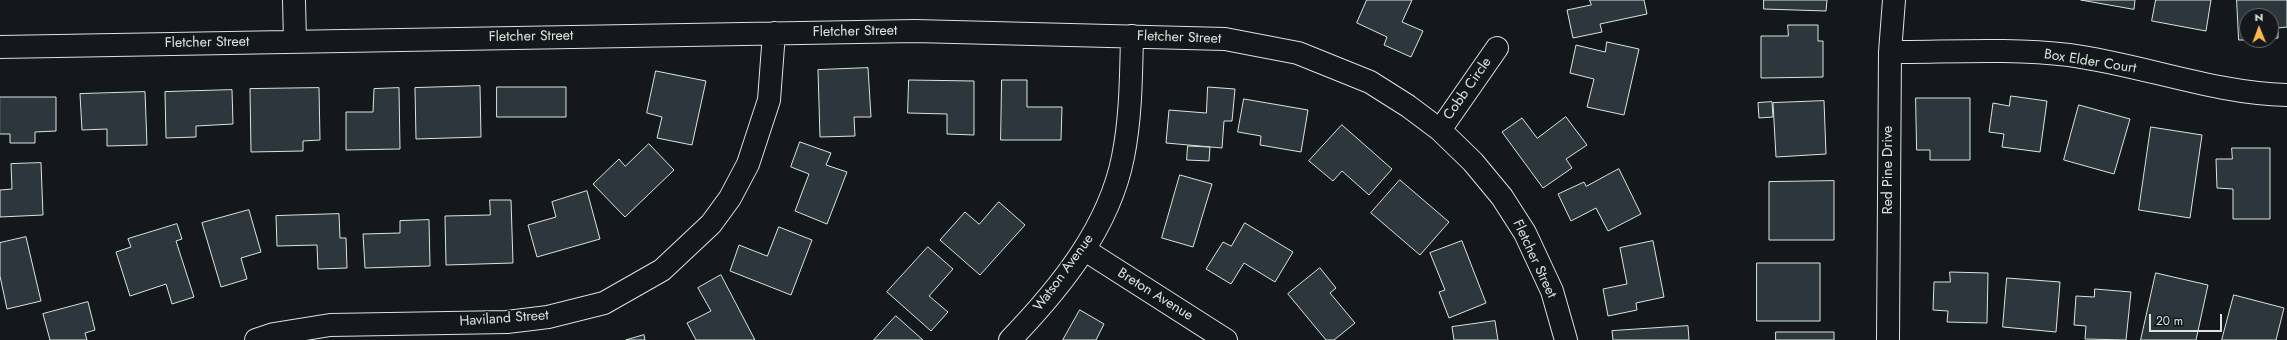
<!DOCTYPE html>
<html>
<head>
<meta charset="utf-8">
<style>
  body { margin:0 }
  #map { position:relative; width:2287px; height:340px; overflow:hidden; background:#14181c; font-family:Jost,sans-serif }
  canvas { display:block }
  .north { position:absolute; left:2239px; top:8px; width:40px; height:40px; box-sizing:border-box; background:#14181c; border:1px solid #626a69; border-radius:50%; rotate:359deg; font-size:11px; font-weight:700; line-height:16px; text-align:center; color:#d8e6dc }
  .north::after { content:''; display:block; margin:auto; width:14px; height:18px; background:#ffb74d; clip-path:polygon(50% 0,100% 100%,50% 72%,0 100%) }
  .scale { position:absolute; left:2149px; top:314px; width:73px; height:18px; box-sizing:border-box; border:2px solid #d8e6dc; border-top:0; padding-left:5px; font-size:12px; line-height:14px; white-space:nowrap; color:#d8e6dc; -webkit-text-stroke:3px #14181c; paint-order:stroke }
</style>
</head>
<body>
<div id="map">
<canvas width="2287" height="340"></canvas>
<div class="north">N</div>
<div class="scale">20 m</div>
</div>
<script>
const context = document.querySelector('canvas').getContext('2d');
context.lineJoin = 'round';
function fillPath(path, color) {
  context.fillStyle = color;
  context.fill(path, 'evenodd');
}
function trace(path, color, width, dash) {
  context.strokeStyle = color;
  context.lineWidth = width;
  context.lineCap = dash ? 'butt' : 'round';
  context.setLineDash(dash || []);
  context.stroke(path);
}
function write(font, color, halo, rows, align = 'center') {
  context.font = font + ' Jost,sans-serif';
  context.lineWidth = 3;
  context.setLineDash([]);
  context.textBaseline = 'middle';
  context.strokeStyle = halo;
  context.fillStyle = color;
  for (const [text, x, y, turn = 0] of rows) {
    context.save();
    context.translate(x, y);
    context.rotate((+turn || 0) * Math.PI / 180);
    context.textAlign = isNaN(turn) ? turn : align;
    if (halo) context.strokeText(text, 0, 0);
    context.fillText(text, 0, 0);
    context.restore();
  }
}
const building = new Path2D(`
  M 1367,0 L 1412,0 L 1402,22 L 1423,31 L 1411,57 L 1384,45 L 1387,37 L 1357,23 Z
  M 1590,0 L 1644,0 L 1647,14 L 1600,24 L 1602,32 L 1573,38 L 1567,10 L 1591,5 Z
  M 1764,0 L 1827,0 L 1826,11 L 1764,9 Z
  M 2081,0 L 2135,0 L 2134,9 Z
  M 2156,0 L 2211,0 L 2206,31 L 2152,21 Z
  M 2237,0 L 2287,0 L 2287,27 L 2278,28 L 2278,38 L 2271,39 L 2271,16 L 2247,16 L 2247,40 L 2239,40 Z
  M 1788,25 L 1818,25 L 1818,41 L 1823,41 L 1823,77 L 1761,78 L 1761,36 L 1788,36 Z
  M 1607,42 L 1639,49 L 1624,115 L 1587,107 L 1594,79 L 1570,73 L 1576,45 L 1605,52 Z
  M 868,68 L 871,117 L 854,117 L 855,136 L 820,137 L 818,70 Z
  M 656,71 L 706,81 L 692,145 L 657,138 L 662,117 L 647,113 Z
  M 909,80 L 974,81 L 974,135 L 947,134 L 947,114 L 908,113 Z
  M 1002,80 L 1027,80 L 1027,107 L 1062,107 L 1061,140 L 1001,140 Z
  M 480,86 L 481,137 L 416,139 L 415,88 Z
  M 497,87 L 566,87 L 566,117 L 497,117 Z
  M 1208,87 L 1235,89 L 1232,121 L 1224,121 L 1222,148 L 1166,143 L 1169,110 L 1206,113 Z
  M 319,88 L 320,140 L 303,141 L 303,151 L 251,152 L 250,89 Z
  M 399,88 L 400,149 L 346,150 L 346,112 L 373,112 L 374,89 Z
  M 232,90 L 233,124 L 196,126 L 196,137 L 166,138 L 165,92 Z
  M 145,92 L 147,145 L 107,146 L 107,129 L 82,130 L 80,94 Z
  M 2011,96 L 2047,101 L 2040,152 L 2002,147 L 2004,134 L 1989,132 L 1993,103 L 2009,106 Z
  M 0,97 L 56,97 L 56,131 L 35,132 L 35,143 L 10,143 L 10,134 L 0,134 Z
  M 1916,98 L 1970,98 L 1970,160 L 1930,160 L 1930,150 L 1917,150 Z
  M 1244,99 L 1308,110 L 1301,152 L 1260,145 L 1261,136 L 1238,132 Z
  M 1824,101 L 1826,154 L 1776,157 L 1773,103 Z
  M 1772,102 L 1773,117 L 1759,118 L 1758,103 Z
  M 2079,105 L 2130,119 L 2114,174 L 2064,160 Z
  M 1566,117 L 1587,145 L 1566,159 L 1572,168 L 1543,188 L 1502,132 L 1522,118 L 1537,138 Z
  M 1342,125 L 1392,169 L 1369,195 L 1342,171 L 1333,181 L 1309,161 Z
  M 2151,127 L 2202,135 L 2190,218 L 2139,210 Z
  M 800,142 L 831,153 L 826,165 L 847,172 L 827,224 L 795,211 L 809,174 L 791,167 Z
  M 649,144 L 674,170 L 625,217 L 593,184 L 619,159 L 625,166 Z
  M 1188,146 L 1210,147 L 1209,161 L 1187,160 Z
  M 2232,148 L 2270,148 L 2270,219 L 2233,219 L 2233,189 L 2217,188 L 2216,159 L 2232,159 Z
  M 41,163 L 43,215 L 0,217 L 0,190 L 12,189 L 11,164 Z
  M 1619,169 L 1641,214 L 1608,231 L 1596,208 L 1571,221 L 1558,194 L 1584,182 L 1586,186 Z
  M 1180,175 L 1212,184 L 1193,247 L 1162,238 Z
  M 1400,180 L 1449,222 L 1420,255 L 1371,213 Z
  M 1834,181 L 1834,240 L 1769,240 L 1769,182 Z
  M 587,191 L 600,239 L 537,257 L 528,225 L 556,217 L 552,202 Z
  M 490,200 L 511,200 L 513,263 L 446,265 L 445,216 L 490,215 Z
  M 999,202 L 1025,225 L 980,275 L 940,240 L 965,212 L 979,224 Z
  M 249,210 L 261,252 L 241,258 L 247,279 L 221,287 L 202,223 Z
  M 339,214 L 340,238 L 346,238 L 347,268 L 318,269 L 317,245 L 277,246 L 276,216 Z
  M 429,220 L 430,266 L 365,268 L 363,234 L 400,233 L 400,221 Z
  M 1245,223 L 1293,252 L 1275,282 L 1244,263 L 1231,284 L 1206,269 L 1223,242 L 1231,246 Z
  M 177,224 L 182,239 L 176,241 L 194,297 L 172,304 L 166,284 L 130,296 L 116,252 L 131,247 L 128,239 Z
  M 779,227 L 812,240 L 791,295 L 730,271 L 739,245 L 767,256 Z
  M 26,237 L 41,301 L 7,309 L 0,276 L 0,243 Z
  M 1462,241 L 1486,303 L 1449,318 L 1439,292 L 1445,290 L 1430,253 Z
  M 1653,241 L 1664,297 L 1636,303 L 1637,310 L 1608,316 L 1603,289 L 1627,284 L 1620,248 Z
  M 928,247 L 953,269 L 929,296 L 948,312 L 931,331 L 887,292 Z
  M 1757,263 L 1820,263 L 1820,321 L 1757,321 Z
  M 1320,268 L 1336,288 L 1330,293 L 1355,323 L 1334,340 L 1326,340 L 1288,294 Z
  M 1950,272 L 1988,273 L 1987,323 L 1947,322 L 1948,311 L 1933,310 L 1934,282 L 1950,282 Z
  M 2156,273 L 2208,285 L 2196,340 L 2141,340 Z
  M 721,275 L 755,340 L 696,340 L 687,323 L 711,311 L 698,288 Z
  M 2007,278 L 2060,282 L 2056,332 L 2003,327 Z
  M 2095,289 L 2131,292 L 2126,340 L 2085,339 L 2086,326 L 2074,325 L 2076,296 L 2094,297 Z
  M 2234,295 L 2284,308 L 2276,340 L 2222,340 Z
  M 88,302 L 95,330 L 85,333 L 87,340 L 50,340 L 43,314 Z
  M 1080,310 L 1104,324 L 1096,340 L 1063,340 Z
  M 896,316 L 923,340 L 874,340 Z
  M 1495,321 L 1498,340 L 1454,340 L 1452,327 Z
  M 1688,326 L 1689,340 L 1613,340 L 1612,331 Z
  M 1776,332 L 1834,332 L 1834,340 L 1776,340 Z
  M 644,335 L 645,340 L 626,340 Z`);
const minor = new Path2D(`
  M 294,0 L 295,42
  M 0,47 L 915,31 L 1225,39 L 1298,53 L 1370,82 L 1408,106 L 1440,130 L 1473,162 L 1502,197 L 1525,233 L 1552,291 L 1566,340
  M 1890,52 C 1949,52 2010,48 2069,55 C 2143,65 2212,93 2287,95
  M 1440,130 L 1497,48
  M 1085,250 L 1226,340
  M 256,340 L 274,334 L 330,325 L 507,322 L 548,317 L 604,303 L 662,270 L 711,224 L 730,198 L 748,164 L 769,100 L 774,33
  M 1010,340 C 1060,288 1109,228 1123,157 C 1131,117 1131,76 1132,36
  M 1888,340 L 1890,52 L 1894,0`);
const streetNames = [
  ["Fletcher Street",855,32,-1],
  ["Fletcher Street",531,37,-1],
  ["Fletcher Street",1179,38,2],
  ["Fletcher Street",207,43,-1],
  ["Box Elder Court",2090,62,9],
  ["Cobb Circle",1468,89,-55],
  ["Red Pine Drive",1889,170,-90],
  ["Fletcher Street",1534,259,65],
  ["Watson Avenue",1064,273,-54],
  ["Breton Avenue",1155,295,32],
  ["Haviland Street",504,319,-4]
];
fillPath(building, '#2c363c');
trace(building, '#d8e6dc', 1);
trace(minor, '#d8e6dc', 24);
trace(minor, '#14181c', 22);
write('14px', '#d8e6dc', '#14181c', streetNames);
</script>
</body>
</html>
